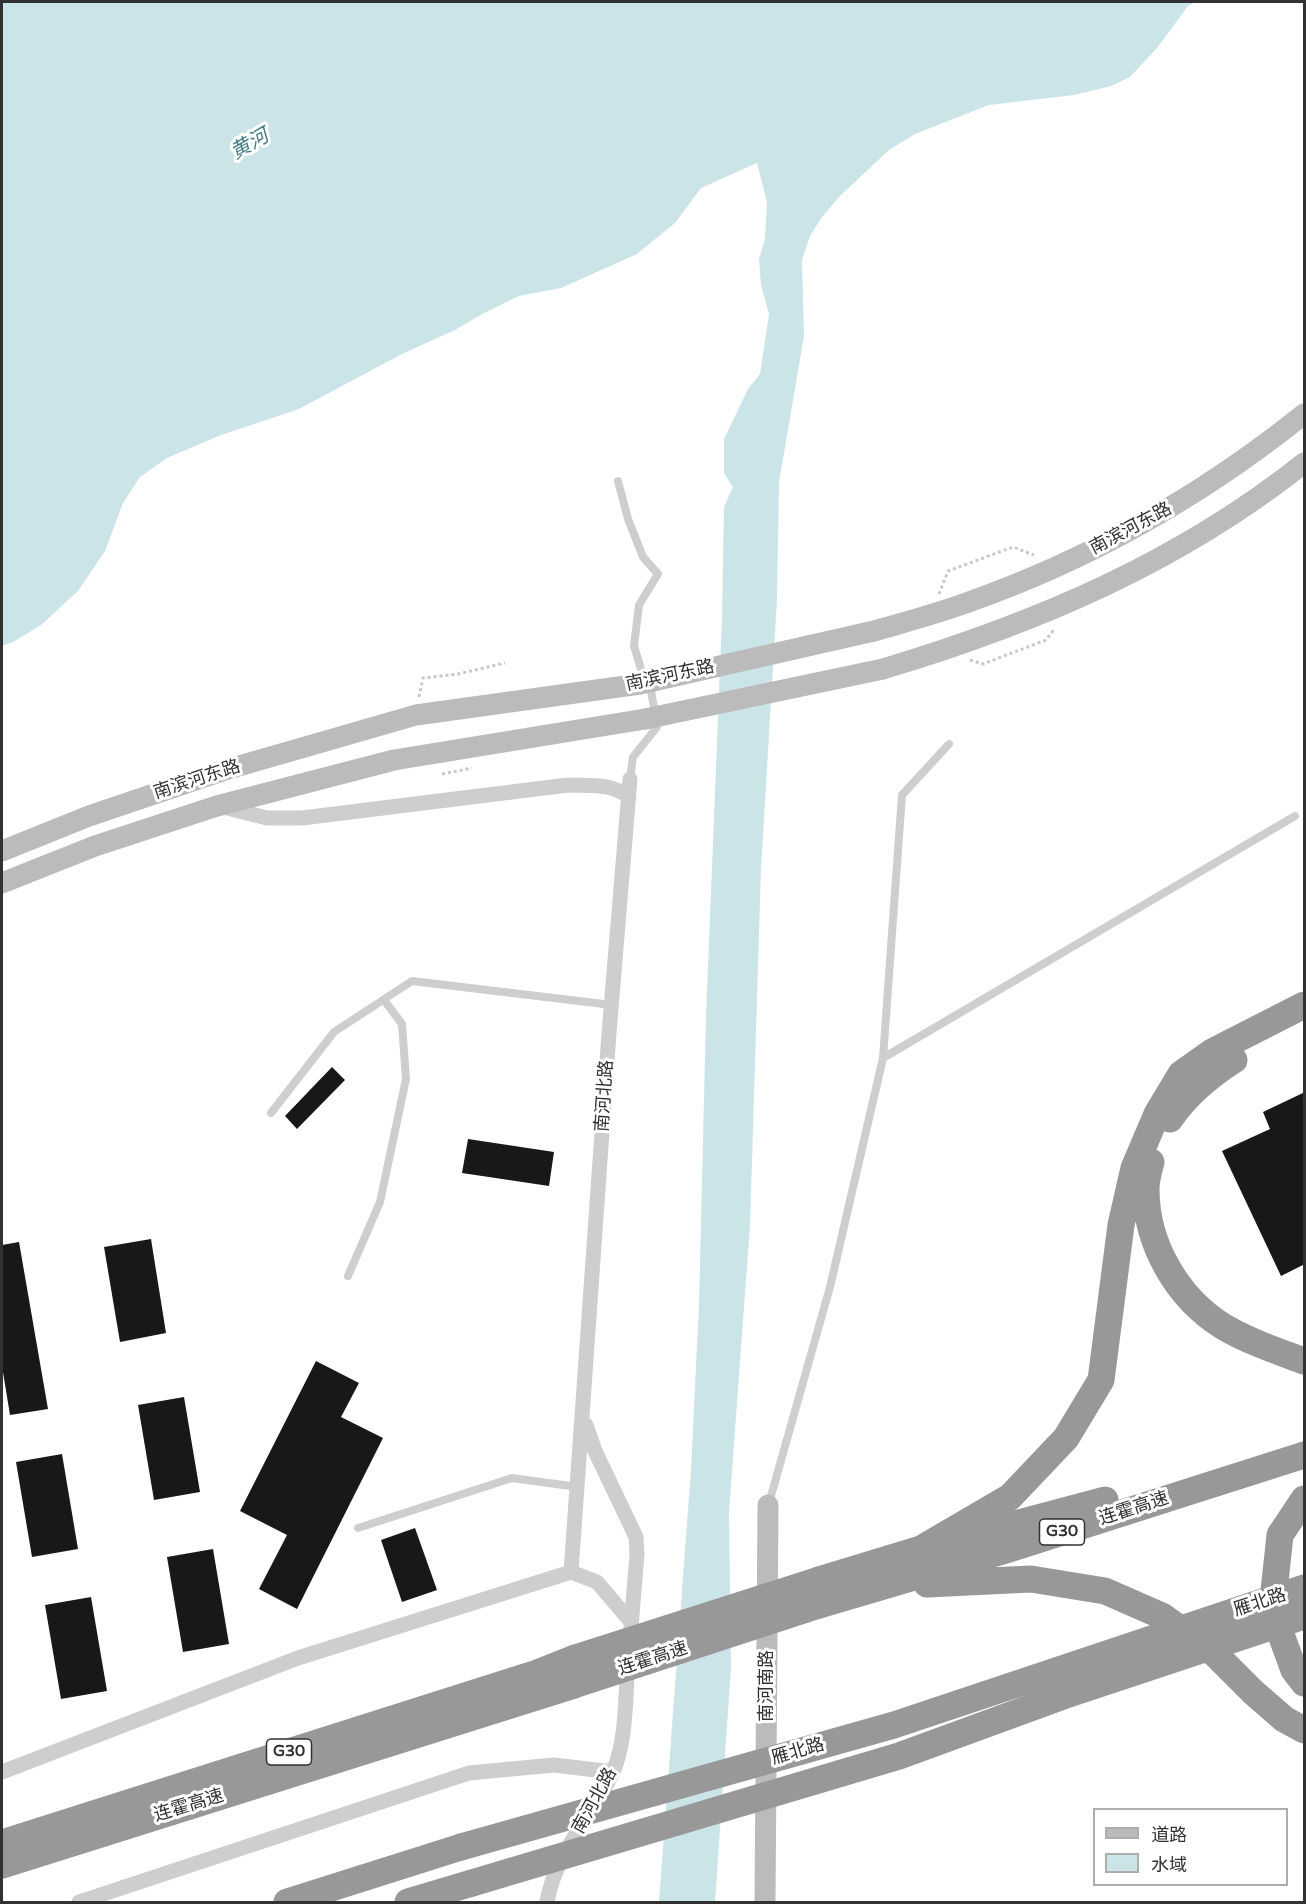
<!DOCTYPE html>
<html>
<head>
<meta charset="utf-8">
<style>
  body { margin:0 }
  #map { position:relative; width:1306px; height:1904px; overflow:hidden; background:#fff; font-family:"Varela Round","Noto Sans SC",sans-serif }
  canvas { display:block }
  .frame { position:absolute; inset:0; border:3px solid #313131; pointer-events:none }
  .legend { position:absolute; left:1093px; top:1808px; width:195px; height:78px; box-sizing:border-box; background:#fff; border:2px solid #adadad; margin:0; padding:8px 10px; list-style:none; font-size:18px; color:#313131 }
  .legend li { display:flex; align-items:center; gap:12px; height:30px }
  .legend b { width:30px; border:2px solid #adadad }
</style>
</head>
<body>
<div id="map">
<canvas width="1306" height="1904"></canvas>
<div class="frame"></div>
<ul class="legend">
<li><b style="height:8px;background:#bbb"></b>道路</li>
<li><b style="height:16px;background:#cbe4e8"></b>水域</li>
</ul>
</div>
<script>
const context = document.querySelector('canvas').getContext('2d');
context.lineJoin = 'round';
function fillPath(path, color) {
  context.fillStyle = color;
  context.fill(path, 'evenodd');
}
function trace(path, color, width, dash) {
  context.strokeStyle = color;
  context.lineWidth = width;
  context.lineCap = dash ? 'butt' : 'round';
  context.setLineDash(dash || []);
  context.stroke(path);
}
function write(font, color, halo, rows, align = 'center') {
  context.font = font + ' "Varela Round","Noto Sans SC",sans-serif';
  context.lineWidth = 6;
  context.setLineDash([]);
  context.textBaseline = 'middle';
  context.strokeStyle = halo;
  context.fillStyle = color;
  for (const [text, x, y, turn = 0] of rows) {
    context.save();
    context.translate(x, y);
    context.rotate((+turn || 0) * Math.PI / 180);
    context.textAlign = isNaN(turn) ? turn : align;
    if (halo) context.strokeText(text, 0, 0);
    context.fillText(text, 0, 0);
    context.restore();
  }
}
const water = new Path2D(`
  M 2,2 L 1195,2 L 1188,6 L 1157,48 L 1130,77 L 1111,86 L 1074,95 L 989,105 L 915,134 L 889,150 L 840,196 L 822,217 L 810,236 L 802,260 L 804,336 L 779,482 L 777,599 L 761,869 L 750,1225 L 729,1512 L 731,1668 L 715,1902 L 659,1902 L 691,1469 L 699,1305 L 706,1016 L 722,618 L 724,507 L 733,487 L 724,473 L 724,439 L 748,389 L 760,374 L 769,314 L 761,285 L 759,259 L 765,239 L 767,202 L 757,163 L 701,188 L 675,223 L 637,254 L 561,288 L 519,296 L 484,313 L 455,330 L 402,354 L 299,409 L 221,435 L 167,458 L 140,477 L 123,503 L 105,551 L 78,591 L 41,625 L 13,642 L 2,646 Z`);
const building = new Path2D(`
  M 332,1067 L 345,1080 L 297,1129 L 285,1116 Z
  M 1305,1092 L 1305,1264 L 1281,1276 L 1222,1151 L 1270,1129 L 1263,1112 Z
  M 468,1139 L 554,1152 L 549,1186 L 462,1173 Z
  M 151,1239 L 166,1333 L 120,1342 L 104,1247 Z
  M 19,1242 L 48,1409 L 10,1415 L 2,1366 L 2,1245 Z
  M 316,1361 L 359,1383 L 341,1417 L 383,1438 L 297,1609 L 259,1589 L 287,1535 L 240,1511 Z
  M 184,1397 L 200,1492 L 154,1500 L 138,1405 Z
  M 62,1454 L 78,1549 L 32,1557 L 16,1462 Z
  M 415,1528 L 437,1590 L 402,1602 L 381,1540 Z
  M 213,1549 L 229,1644 L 183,1652 L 167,1557 Z
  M 91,1597 L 107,1691 L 61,1699 L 45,1605 Z`);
const path = new Path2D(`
  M 939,594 L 948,571 L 1013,547 L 1034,555
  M 970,660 L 983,664 L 1046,640 L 1055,628
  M 419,697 L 423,678 L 458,674 L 505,663
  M 442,774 L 472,768`);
const lane = new Path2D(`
  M 618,481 L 628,519 L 643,557 L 658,574 L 639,605 L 634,646 L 641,669 L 651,690 L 657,727 L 633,757 L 630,779
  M 883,1058 L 1295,816
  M 271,1113 L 334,1032 L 412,981 L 612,1005
  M 348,1276 L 380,1202 L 406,1079 L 402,1024 L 384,1000
  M 769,1503 L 830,1287 L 883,1058 L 902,795 L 949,744
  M 358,1528 L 512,1478 L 578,1487`);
const street = new Path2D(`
  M 630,779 L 609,1033 L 571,1572 L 597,1582 L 631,1622
  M 223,807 L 267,818 L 302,818 L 568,785 C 590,786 611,783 629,797
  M 586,1425 L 595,1451 L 636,1537 L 637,1554 L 631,1627
  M 2,1772 L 298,1658 L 571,1572
  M 79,1902 L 469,1773 L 554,1765 L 613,1772
  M 547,1902 C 555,1853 593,1816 613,1772 C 627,1739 625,1698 628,1663`);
const secondary = new Path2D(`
  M 874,631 C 905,622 936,614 966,603 C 1089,560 1203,495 1304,414
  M 883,669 C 1036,623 1178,563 1304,463
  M 2,851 L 89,816 L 225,770 L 416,715 L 640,684
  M 2,883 L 95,846 L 217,806 L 394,760 L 645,719
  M 765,1902 L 768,1505`);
const highway = new Path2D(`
  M 1170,1119 C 1187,1094 1209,1076 1234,1060
  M 1151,1162 C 1149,1170 1146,1180 1146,1189 C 1146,1244 1177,1298 1224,1327 C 1250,1342 1277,1351 1304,1361
  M 1304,1499 L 1280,1535 L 1272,1610 L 1294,1670 L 1304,1683
  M 921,1549 L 1010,1497 L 1066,1438 L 1101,1380 L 1121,1225 L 1134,1168 L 1157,1114 L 1181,1074 L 1212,1052 L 1304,1005
  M 819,1580 L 921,1549 L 1105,1500
  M 927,1584 L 1031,1579 L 1105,1591 L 1162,1616 L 1214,1653 L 1253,1692 L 1284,1719 L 1304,1730
  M 819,1605 L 1009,1549 L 1304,1455
  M 2,1843 L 537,1673 L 575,1658
  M 2,1865 L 574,1685
  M 287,1902 L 461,1847
  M 408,1902 L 472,1883`);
const secondaryBridge = new Path2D(`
  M 640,684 L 874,631
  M 645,719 L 883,669`);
const highwayBridge = new Path2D(`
  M 575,1658 L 819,1580
  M 574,1685 L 819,1605
  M 461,1847 L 894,1725 L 1304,1588
  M 472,1883 L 899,1756 L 1063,1696 L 1304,1616`);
const shields = [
  [1062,1532,45],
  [289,1752,45]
];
const shieldNames = [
  ["G30",1062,1532],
  ["G30",289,1752]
];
const streetNames = [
  ["南滨河东路",1131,529,-28],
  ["南滨河东路",670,676,-12],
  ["南滨河东路",197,780,-18],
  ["南河北路",605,1096,-86],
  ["连霍高速",1134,1509,-18],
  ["雁北路",1260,1603,-18],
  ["连霍高速",653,1659,-18],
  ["南河南路",767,1686,-90],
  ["雁北路",798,1752,-16],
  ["南河北路",595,1801,-61],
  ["连霍高速",189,1806,-17]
];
const waterNames = [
  ["黄河",250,145,-30]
];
fillPath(water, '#cbe4e8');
fillPath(building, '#181818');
trace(path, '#c8c8c8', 3, [3, 3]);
trace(lane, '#cecece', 8);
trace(street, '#cecece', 15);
trace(secondary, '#bbb', 21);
trace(highway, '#989898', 27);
trace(secondaryBridge, '#bbb', 21);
trace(highwayBridge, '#989898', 27);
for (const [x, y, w] of shields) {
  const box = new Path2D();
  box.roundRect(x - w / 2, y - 13, w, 26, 4.5);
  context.fillStyle = '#fff';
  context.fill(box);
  trace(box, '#313131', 1.5);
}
write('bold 16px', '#313131', null, shieldNames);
write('18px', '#313131', '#fff', streetNames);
write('italic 20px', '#417c87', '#fff', waterNames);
</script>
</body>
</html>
